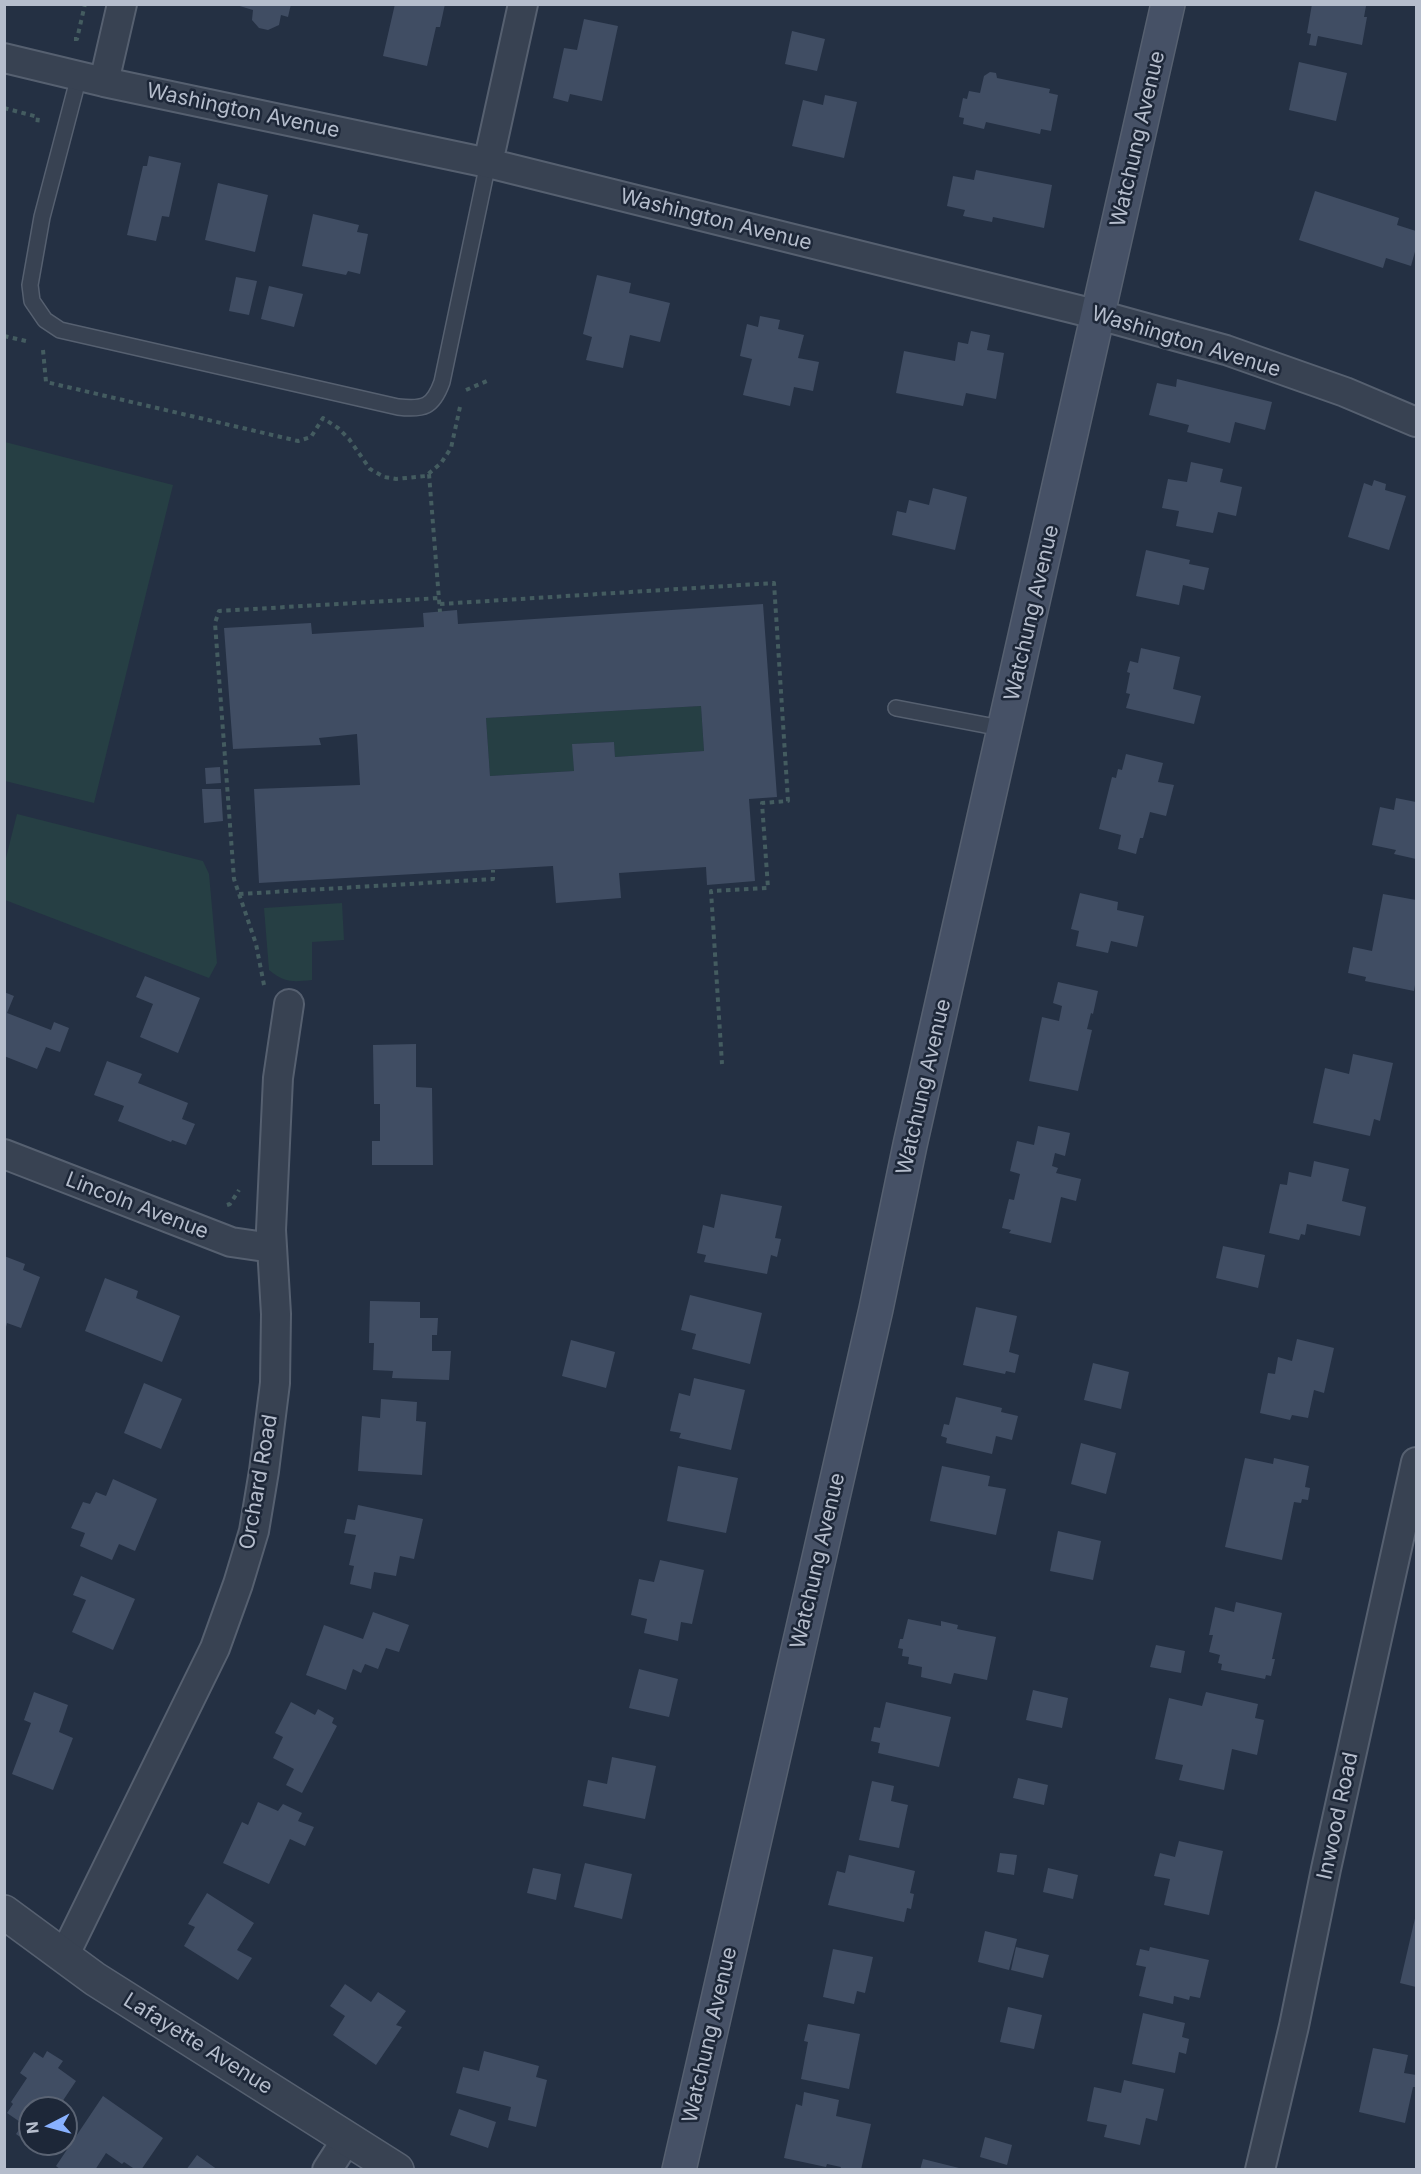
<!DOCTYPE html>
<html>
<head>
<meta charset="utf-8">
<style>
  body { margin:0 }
  #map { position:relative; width:1421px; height:2174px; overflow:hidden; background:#243043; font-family:Inter,sans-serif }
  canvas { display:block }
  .frame { position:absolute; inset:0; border:6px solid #b5bdcc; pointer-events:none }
  .north { position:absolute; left:18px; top:2096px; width:60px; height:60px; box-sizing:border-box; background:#1d2738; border:2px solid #5a6373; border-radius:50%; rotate:264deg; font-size:16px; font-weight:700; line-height:24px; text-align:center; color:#b5bdcc }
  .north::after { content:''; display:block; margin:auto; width:21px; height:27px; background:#88b1ff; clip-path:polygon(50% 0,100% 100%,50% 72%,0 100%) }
</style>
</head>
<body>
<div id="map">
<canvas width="1421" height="2174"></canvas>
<div class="frame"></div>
<div class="north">N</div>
</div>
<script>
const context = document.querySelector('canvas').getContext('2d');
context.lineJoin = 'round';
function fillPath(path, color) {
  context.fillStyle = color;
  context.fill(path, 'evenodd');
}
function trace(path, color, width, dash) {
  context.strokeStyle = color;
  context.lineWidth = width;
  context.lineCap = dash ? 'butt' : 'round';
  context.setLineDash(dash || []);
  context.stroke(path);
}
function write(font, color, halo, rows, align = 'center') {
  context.font = font + ' Inter,sans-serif';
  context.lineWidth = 5;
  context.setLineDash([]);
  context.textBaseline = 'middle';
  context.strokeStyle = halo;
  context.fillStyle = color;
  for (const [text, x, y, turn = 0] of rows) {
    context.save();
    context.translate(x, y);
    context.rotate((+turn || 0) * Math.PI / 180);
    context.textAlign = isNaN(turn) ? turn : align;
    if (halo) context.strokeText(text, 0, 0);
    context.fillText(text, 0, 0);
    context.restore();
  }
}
const green = new Path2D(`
  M 5,442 L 173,485 L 94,803 L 5,781 Z
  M 701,706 L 704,751 L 615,757 L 614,742 L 573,744 L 574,771 L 490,776 L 486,718 Z
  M 17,814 L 203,861 L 209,874 L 217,963 L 209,978 L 5,900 L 5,862 Z
  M 342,903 L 344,940 L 312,942 L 312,980 C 293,982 285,983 269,970 L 264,908 Z`);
const building = new Path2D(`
  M 233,4 L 291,4 L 288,17 L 281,15 L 279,25 L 268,30 L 259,28 L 252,20 L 253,10 Z
  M 395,4 L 445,4 L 440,27 L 436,27 L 427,66 L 383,56 Z
  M 1312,4 L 1366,6 L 1364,17 L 1367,17 L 1362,45 L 1318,36 L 1316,46 L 1309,45 L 1311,34 L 1307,33 Z
  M 584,19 L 618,26 L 602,101 L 570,94 L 568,102 L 553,98 L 564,48 L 577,50 Z
  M 792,31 L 825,39 L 817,71 L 785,64 Z
  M 1299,62 L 1347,73 L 1336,121 L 1289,110 Z
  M 990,72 L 996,73 L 997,78 L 1050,89 L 1049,93 L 1058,95 L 1051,131 L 1041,129 L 1040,134 L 986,122 L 984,129 L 963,124 L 964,118 L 959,117 L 963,98 L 967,99 L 969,91 L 980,93 L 984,76 Z
  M 825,95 L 857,102 L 844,158 L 792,146 L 803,100 L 823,105 Z
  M 149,156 L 181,163 L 169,217 L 162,216 L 156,241 L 127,235 L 143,166 L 147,166 Z
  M 976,170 L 1052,185 L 1044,228 L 993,217 L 992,222 L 963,216 L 965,210 L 947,206 L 953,176 L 974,180 Z
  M 218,183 L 268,195 L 255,252 L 205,240 Z
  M 1315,191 L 1399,218 L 1397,225 L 1416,231 L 1416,248 L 1411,266 L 1386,258 L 1383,268 L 1299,240 Z
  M 313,214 L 359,225 L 357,232 L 368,234 L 360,274 L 348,271 L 346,275 L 302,266 Z
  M 597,275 L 631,283 L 629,293 L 670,303 L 660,342 L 630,335 L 623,368 L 586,360 L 592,337 L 583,334 Z
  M 236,277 L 257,281 L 249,315 L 229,311 Z
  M 269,286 L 303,294 L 294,327 L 261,319 Z
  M 760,316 L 780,320 L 778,329 L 804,335 L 798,358 L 819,362 L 813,391 L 794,387 L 790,406 L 743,395 L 752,359 L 740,356 L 747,324 L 758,327 Z
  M 971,331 L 990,335 L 987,350 L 1004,353 L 996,399 L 966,393 L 963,406 L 896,393 L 904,351 L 955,361 L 958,342 L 968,344 Z
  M 1177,379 L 1272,402 L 1265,430 L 1235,422 L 1230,443 L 1187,432 L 1189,425 L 1149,415 L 1157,383 L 1176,387 Z
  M 1191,462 L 1223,469 L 1220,482 L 1242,487 L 1236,516 L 1218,512 L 1213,533 L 1176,526 L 1179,511 L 1162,508 L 1168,479 L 1187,482 Z
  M 1374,480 L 1386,484 L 1385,490 L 1406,496 L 1389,550 L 1348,537 L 1364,483 L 1372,486 Z
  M 933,488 L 967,497 L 955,550 L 892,535 L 897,511 L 906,513 L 909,500 L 929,505 Z
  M 1146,550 L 1190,560 L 1189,564 L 1209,568 L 1204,590 L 1183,585 L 1179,605 L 1136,596 Z
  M 763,604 L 777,797 L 749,799 L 755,881 L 707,885 L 706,867 L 619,873 L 621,898 L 556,903 L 553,866 L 259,883 L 254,789 L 360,785 L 357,734 L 319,738 L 321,745 L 233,749 L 224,628 L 311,623 L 312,634 L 424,627 L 423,613 L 457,610 L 458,624 ZM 701,706 L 704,751 L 615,757 L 614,742 L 572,744 L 574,771 L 490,776 L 486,718 Z
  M 1141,648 L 1180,657 L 1173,689 L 1201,696 L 1194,724 L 1126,708 L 1130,694 L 1126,693 L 1130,673 L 1127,672 L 1130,661 L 1138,663 Z
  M 1126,754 L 1163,763 L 1158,782 L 1174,785 L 1166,816 L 1150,812 L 1143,838 L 1140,838 L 1136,854 L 1118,849 L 1121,835 L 1099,829 L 1112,777 L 1116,778 L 1118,769 L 1122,770 Z
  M 220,767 L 221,783 L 206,784 L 205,768 Z
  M 202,789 L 221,789 L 223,821 L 204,823 Z
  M 1396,798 L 1416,802 L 1416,859 L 1394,854 L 1396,850 L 1372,845 L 1380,807 L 1394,810 Z
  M 1080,893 L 1118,902 L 1117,910 L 1144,916 L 1137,947 L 1111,941 L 1108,953 L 1076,946 L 1079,931 L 1071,929 Z
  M 1383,894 L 1416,900 L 1416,979 L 1414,991 L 1365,981 L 1366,977 L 1348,973 L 1353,947 L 1372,951 Z
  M 145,976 L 200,998 L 178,1053 L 140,1037 L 153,1004 L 136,997 Z
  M 1058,982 L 1098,991 L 1093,1014 L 1091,1013 L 1087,1029 L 1092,1030 L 1078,1091 L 1029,1081 L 1042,1017 L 1059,1021 L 1062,1006 L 1053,1003 Z
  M 4,992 L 14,996 L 7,1013 L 51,1030 L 54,1022 L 69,1028 L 60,1052 L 46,1047 L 37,1069 L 4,1056 Z
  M 416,1044 L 416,1087 L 432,1088 L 433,1165 L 372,1165 L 372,1141 L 380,1141 L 380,1104 L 374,1104 L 373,1045 Z
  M 1353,1054 L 1393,1063 L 1380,1121 L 1374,1119 L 1370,1136 L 1313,1123 L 1325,1068 L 1349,1074 Z
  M 107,1061 L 142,1074 L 138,1083 L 188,1103 L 182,1119 L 195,1124 L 186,1145 L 172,1140 L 171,1142 L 118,1121 L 124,1106 L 94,1095 Z
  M 1038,1126 L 1070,1133 L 1065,1156 L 1055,1153 L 1052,1166 L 1058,1168 L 1056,1173 L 1081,1179 L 1076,1201 L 1061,1197 L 1051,1243 L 1009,1233 L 1011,1230 L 1002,1228 L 1009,1199 L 1014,1200 L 1020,1174 L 1010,1171 L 1017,1141 L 1034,1145 Z
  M 1314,1161 L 1349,1169 L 1342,1201 L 1366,1207 L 1360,1236 L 1307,1224 L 1305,1235 L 1301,1234 L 1299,1240 L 1269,1233 L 1280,1184 L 1287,1185 L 1289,1172 L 1311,1177 Z
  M 721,1194 L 782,1206 L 775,1238 L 781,1239 L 777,1257 L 771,1255 L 767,1274 L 704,1262 L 706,1255 L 697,1253 L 703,1225 L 714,1228 Z
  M 1223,1246 L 1265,1255 L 1258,1288 L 1216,1278 Z
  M 4,1256 L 25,1264 L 23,1270 L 40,1277 L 21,1328 L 7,1323 L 5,1331 Z
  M 105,1278 L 138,1291 L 136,1298 L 180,1316 L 162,1362 L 85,1331 Z
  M 690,1295 L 762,1313 L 750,1364 L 692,1349 L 696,1334 L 681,1330 Z
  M 370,1301 L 420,1302 L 420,1318 L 438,1318 L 437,1335 L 432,1335 L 432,1351 L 451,1351 L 449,1380 L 392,1378 L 393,1371 L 373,1370 L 374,1343 L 369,1343 Z
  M 976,1307 L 1017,1316 L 1009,1352 L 1019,1355 L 1015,1373 L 1006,1371 L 1005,1374 L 963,1365 Z
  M 1297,1339 L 1334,1348 L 1324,1393 L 1314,1390 L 1308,1418 L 1292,1415 L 1290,1420 L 1260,1413 L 1268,1373 L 1275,1374 L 1278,1357 L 1292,1361 Z
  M 571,1340 L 615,1352 L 606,1388 L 562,1376 Z
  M 1093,1363 L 1129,1372 L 1121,1409 L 1084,1400 Z
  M 694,1378 L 745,1390 L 731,1450 L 679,1438 L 681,1433 L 670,1431 L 679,1393 L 690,1396 Z
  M 144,1383 L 182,1399 L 161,1449 L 124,1433 Z
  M 956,1397 L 1002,1408 L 1001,1412 L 1018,1416 L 1012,1440 L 996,1436 L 992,1454 L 946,1443 L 947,1438 L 941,1436 L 944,1424 L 949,1425 Z
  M 381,1399 L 417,1402 L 416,1421 L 426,1422 L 422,1475 L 358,1471 L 362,1416 L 380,1418 Z
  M 1081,1443 L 1116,1453 L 1106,1494 L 1071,1484 Z
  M 1245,1458 L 1273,1464 L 1274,1458 L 1309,1466 L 1305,1487 L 1310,1488 L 1308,1500 L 1302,1499 L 1301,1503 L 1294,1502 L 1282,1560 L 1225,1547 Z
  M 678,1466 L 738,1478 L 726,1533 L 667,1521 Z
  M 942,1466 L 990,1476 L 988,1486 L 1006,1489 L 996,1535 L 930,1521 Z
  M 113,1479 L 157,1499 L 135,1551 L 119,1544 L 112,1560 L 80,1546 L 85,1533 L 71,1528 L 83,1502 L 90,1504 L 96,1492 L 106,1496 Z
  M 358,1505 L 423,1519 L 414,1559 L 400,1556 L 396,1576 L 374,1572 L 371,1589 L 350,1584 L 354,1566 L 349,1565 L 356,1535 L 344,1533 L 347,1519 L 355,1520 Z
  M 1058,1531 L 1101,1541 L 1093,1580 L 1050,1571 Z
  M 660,1560 L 704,1570 L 692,1624 L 681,1622 L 678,1641 L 644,1633 L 647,1619 L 631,1615 L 639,1579 L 654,1582 Z
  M 81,1576 L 135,1599 L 113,1650 L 72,1632 L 86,1600 L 73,1595 Z
  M 1236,1602 L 1282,1613 L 1272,1659 L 1275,1659 L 1271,1676 L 1266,1675 L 1265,1679 L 1221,1670 L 1222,1664 L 1218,1663 L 1220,1655 L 1209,1652 L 1213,1635 L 1209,1635 L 1215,1607 L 1234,1612 Z
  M 373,1612 L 409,1625 L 399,1652 L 386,1648 L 378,1669 L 365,1664 L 361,1673 L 353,1669 L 346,1690 L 306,1675 L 324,1625 L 363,1639 Z
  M 908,1619 L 941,1626 L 941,1621 L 958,1625 L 957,1629 L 996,1637 L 987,1680 L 954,1673 L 951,1684 L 921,1677 L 922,1667 L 908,1664 L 909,1657 L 902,1656 L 903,1649 L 898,1648 L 900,1639 L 903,1639 Z
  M 1156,1645 L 1185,1651 L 1181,1673 L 1150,1667 Z
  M 639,1669 L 678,1679 L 669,1717 L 629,1708 Z
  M 1033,1690 L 1068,1698 L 1062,1728 L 1026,1720 Z
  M 34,1692 L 68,1705 L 59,1732 L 73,1738 L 53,1790 L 12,1774 L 31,1723 L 24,1720 Z
  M 1206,1692 L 1258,1704 L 1255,1718 L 1264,1720 L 1257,1755 L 1232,1749 L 1224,1790 L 1179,1780 L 1183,1765 L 1155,1759 L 1169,1698 L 1202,1706 Z
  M 291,1702 L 315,1715 L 318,1709 L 334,1718 L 332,1723 L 337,1726 L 302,1793 L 286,1785 L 294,1769 L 273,1758 L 283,1737 L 275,1733 Z
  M 886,1702 L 951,1717 L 939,1767 L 878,1753 L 880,1743 L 871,1741 L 874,1727 L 880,1728 Z
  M 612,1757 L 656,1766 L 645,1819 L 583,1806 L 588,1780 L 607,1784 Z
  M 1018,1778 L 1048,1785 L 1044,1805 L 1013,1798 Z
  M 872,1781 L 894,1786 L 891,1801 L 908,1805 L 899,1848 L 859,1840 Z
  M 258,1802 L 278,1811 L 283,1804 L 302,1813 L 298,1821 L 314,1827 L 305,1846 L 290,1839 L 269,1884 L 223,1863 L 242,1822 L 248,1825 Z
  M 1179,1841 L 1223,1851 L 1209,1915 L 1164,1905 L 1170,1879 L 1154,1876 L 1160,1853 L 1175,1857 Z
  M 1000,1853 L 1017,1855 L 1014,1875 L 997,1872 Z
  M 849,1855 L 915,1871 L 910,1893 L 914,1894 L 911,1909 L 907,1908 L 904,1922 L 828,1905 L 837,1871 L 845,1873 Z
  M 585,1863 L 632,1874 L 622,1919 L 574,1907 Z
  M 533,1868 L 561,1874 L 556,1900 L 527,1893 Z
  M 1048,1868 L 1078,1875 L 1073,1899 L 1043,1892 Z
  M 207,1893 L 254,1923 L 237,1950 L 252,1958 L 238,1980 L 184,1946 L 195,1927 L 188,1924 Z
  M 1416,1914 L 1416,1987 L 1400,1983 Z
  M 985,1931 L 1017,1939 L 1009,1970 L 978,1962 Z
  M 1016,1947 L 1049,1955 L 1043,1978 L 1011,1970 Z
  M 1150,1947 L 1209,1960 L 1200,1998 L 1190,1996 L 1189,2000 L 1174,1996 L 1173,2004 L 1139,1996 L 1146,1967 L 1136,1965 L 1140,1949 L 1149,1951 Z
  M 833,1949 L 873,1957 L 865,1993 L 857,1991 L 854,2004 L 823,1997 Z
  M 345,1984 L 371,2002 L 378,1992 L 406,2011 L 396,2025 L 402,2027 L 376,2065 L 333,2035 L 345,2016 L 330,2006 Z
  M 1008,2007 L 1042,2015 L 1034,2049 L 1000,2042 Z
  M 1143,2013 L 1185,2023 L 1182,2037 L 1189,2039 L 1186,2054 L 1179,2052 L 1175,2073 L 1132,2064 Z
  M 808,2024 L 860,2034 L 849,2089 L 801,2079 L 808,2042 L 804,2041 Z
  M 1373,2048 L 1408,2055 L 1404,2073 L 1416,2075 L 1416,2087 L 1413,2087 L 1405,2123 L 1359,2112 Z
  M 47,2051 L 63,2061 L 58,2068 L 76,2081 L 58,2108 L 30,2108 L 30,2144 L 16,2134 L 23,2124 L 7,2113 L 13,2104 L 11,2102 L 27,2078 L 20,2073 L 34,2052 L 43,2058 Z
  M 484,2051 L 539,2066 L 536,2077 L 547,2080 L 536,2127 L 508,2120 L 511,2107 L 456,2093 L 463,2067 L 479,2071 Z
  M 1124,2080 L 1164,2089 L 1157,2121 L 1146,2118 L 1140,2145 L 1104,2137 L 1107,2125 L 1087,2121 L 1094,2087 L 1121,2093 Z
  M 804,2092 L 839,2100 L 836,2116 L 871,2124 L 861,2170 L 840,2170 L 841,2167 L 827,2164 L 826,2167 L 784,2158 L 796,2104 L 802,2106 Z
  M 103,2096 L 163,2138 L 141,2170 L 136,2170 L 124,2162 L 122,2164 L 106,2153 L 95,2170 L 61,2170 L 56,2166 Z
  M 459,2109 L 496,2122 L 488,2148 L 450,2135 Z
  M 985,2137 L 1012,2145 L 1007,2165 L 980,2157 Z
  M 197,2155 L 218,2170 L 186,2170 Z
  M 923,2159 L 959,2168 L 959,2170 L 920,2170 Z`);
const path = new Path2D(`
  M 74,39 L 77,39 L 85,4
  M 4,108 L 38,117 L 37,126
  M 4,336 L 30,342
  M 43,350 L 46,382 L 298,441 L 311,437 L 323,418 L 338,428 L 349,439 L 370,469 L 384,477 L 396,479 L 426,476 L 441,463 L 451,448 L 460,407
  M 466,390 L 487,381
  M 429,474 L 440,612
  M 440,604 L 774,583 L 788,801 L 762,803 L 768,888 L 711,891 L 722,1064
  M 239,894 L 493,879 L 493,870
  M 264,985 L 256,944 L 234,879 L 215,623 L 219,611 L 439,598
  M 227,1205 L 230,1204 L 239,1190`);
const service = new Path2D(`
  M 79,76 L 42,217 L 30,285 L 32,301 L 45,320 L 60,330 L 398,407 C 424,410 433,407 442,382 L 488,163
  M 896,708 L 1006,729`);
const minor = new Path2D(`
  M 4,58 L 104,82 L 488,163 L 1099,315 L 1226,350 L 1345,392 L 1416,422
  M 104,82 L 122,4
  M 488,163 L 523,4
  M 4,1154 L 231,1242 L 272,1248
  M 64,1956 L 215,1648 L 238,1584 L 254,1531 L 264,1471 L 275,1383 L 276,1314 L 271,1230 L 278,1078 L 289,1004
  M 327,2170 L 347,2139
  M 1260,2170 L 1294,2026 L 1326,1869 L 1416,1462`);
const tertiary = new Path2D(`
  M 4,1912 L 95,1979 L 397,2170`);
const secondary = new Path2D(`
  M 679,2170 L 876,1309 L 910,1145 L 1168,4`);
const streetNames = [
  ["Washington Avenue",243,111,12],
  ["Watchung Avenue",1138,139,-77],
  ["Washington Avenue",716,220,14],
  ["Washington Avenue",1186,342,17],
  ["Watchung Avenue",1032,613,-77],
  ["Watchung Avenue",924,1087,-77],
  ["Lincoln Avenue",137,1206,21],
  ["Orchard Road",259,1482,-80],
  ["Watchung Avenue",818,1561,-77],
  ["Inwood Road",1338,1816,-78],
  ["Watchung Avenue",710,2035,-77],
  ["Lafayette Avenue",198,2044,32]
];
fillPath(green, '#263f44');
fillPath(building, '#404d63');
trace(service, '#566070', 18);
trace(minor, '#566070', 32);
trace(tertiary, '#566070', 36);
trace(secondary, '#566070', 36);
trace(path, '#445c60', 4, [4.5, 4.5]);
trace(service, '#384252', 15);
trace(minor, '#384252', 28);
trace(tertiary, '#384252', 33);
trace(secondary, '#465166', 33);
write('21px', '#b5bdcc', '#1d2738', streetNames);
</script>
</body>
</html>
